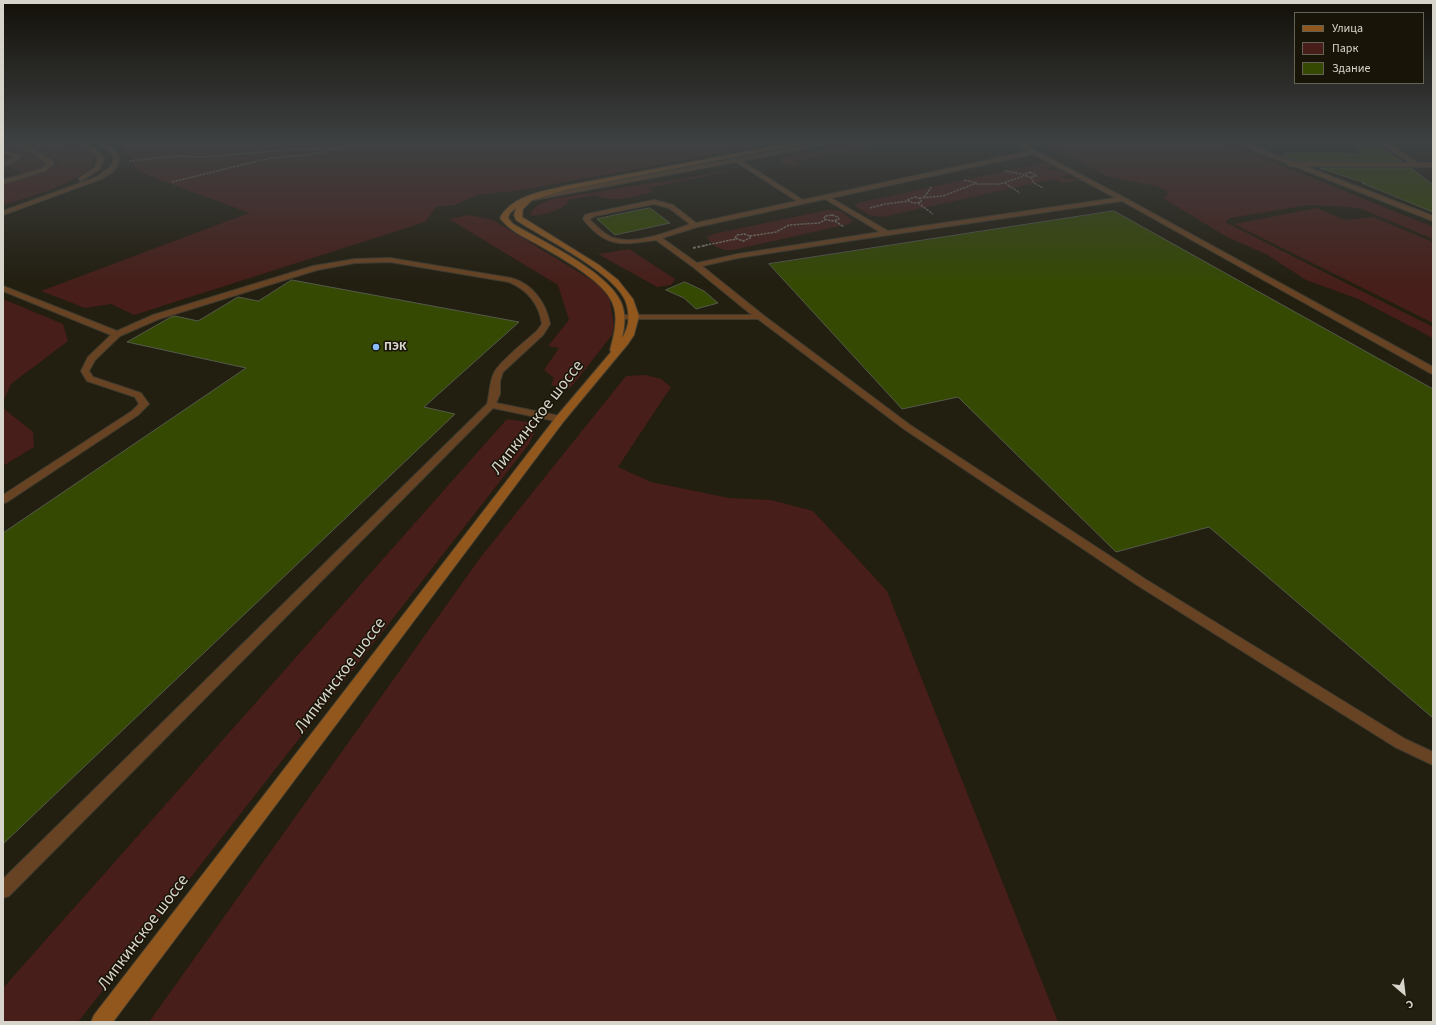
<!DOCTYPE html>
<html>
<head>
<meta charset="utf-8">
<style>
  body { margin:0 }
  #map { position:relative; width:1436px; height:1025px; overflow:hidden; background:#221e10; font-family:"Source Sans 3",sans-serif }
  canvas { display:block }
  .frame { position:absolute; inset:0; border:4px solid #d7d4cb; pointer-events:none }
  .legend { position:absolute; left:1294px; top:12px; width:130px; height:72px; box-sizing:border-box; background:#181407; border:1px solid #646155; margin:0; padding:5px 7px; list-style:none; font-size:12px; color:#d7d4cb }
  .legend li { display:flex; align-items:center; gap:8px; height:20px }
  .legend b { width:20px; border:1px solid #646155 }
  .north { position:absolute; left:1384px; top:973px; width:40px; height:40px; -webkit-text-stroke:3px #181407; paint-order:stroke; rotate:152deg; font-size:11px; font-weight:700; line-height:16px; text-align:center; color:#d7d4cb }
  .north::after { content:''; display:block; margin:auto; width:14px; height:18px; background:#d7d4cb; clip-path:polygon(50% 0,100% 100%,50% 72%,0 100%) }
</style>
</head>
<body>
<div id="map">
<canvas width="1436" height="1025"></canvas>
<div class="frame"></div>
<ul class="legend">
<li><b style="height:5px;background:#91571d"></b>Улица</li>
<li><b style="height:11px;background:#471e19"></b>Парк</li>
<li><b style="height:11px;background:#354902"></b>Здание</li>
</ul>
<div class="north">С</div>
</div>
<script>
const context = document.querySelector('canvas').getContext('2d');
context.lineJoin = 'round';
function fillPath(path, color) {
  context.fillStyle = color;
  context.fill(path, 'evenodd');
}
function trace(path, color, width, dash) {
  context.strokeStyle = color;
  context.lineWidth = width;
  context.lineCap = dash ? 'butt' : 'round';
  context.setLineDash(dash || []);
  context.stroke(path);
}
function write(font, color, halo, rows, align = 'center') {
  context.font = font + ' "Source Sans 3",sans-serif';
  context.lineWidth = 3;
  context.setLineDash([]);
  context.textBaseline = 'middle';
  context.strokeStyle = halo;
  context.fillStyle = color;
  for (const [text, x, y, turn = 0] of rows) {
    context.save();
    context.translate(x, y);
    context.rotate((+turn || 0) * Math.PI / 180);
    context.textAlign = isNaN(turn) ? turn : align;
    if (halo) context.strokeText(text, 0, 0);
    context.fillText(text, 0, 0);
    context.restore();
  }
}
const green = new Path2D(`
  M 3,142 L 10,142 L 43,159 L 46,162 C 43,170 34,172 26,174 L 5,165 L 19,161 L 26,157 L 3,147 Z
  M 23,142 C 38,142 92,139 93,160 C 93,165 90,169 85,172 C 62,189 30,196 3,205 L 3,185 L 44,172 L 58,164 L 58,162 L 53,158 Z
  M 111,142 L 782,142 L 522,190 L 477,195 L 455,205 L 436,207 L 425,222 L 134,315 L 111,304 L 85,308 L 41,291 L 249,213 L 142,173 L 132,164 L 130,156 L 118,145 Z
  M 862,142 L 896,142 L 795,161 L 803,166 C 792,168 787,167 778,160 L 784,157 Z
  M 1041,142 L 1224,142 L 1433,227 L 1433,239 L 1362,209 L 1348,207 L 1308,205 L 1230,218 L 1225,222 L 1433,327 L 1433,338 L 1358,299 L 1306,280 L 1266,254 L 1227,237 L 1163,198 L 1168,194 L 1166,190 L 1156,186 L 1109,177 Z
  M 1047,162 L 1053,166 L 1046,168 L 1051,170 L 1058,169 L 1069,175 L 1061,177 C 1068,180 1073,177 1080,180 L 1063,183 L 1054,179 L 882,217 L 869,215 L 855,206 L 858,203 Z
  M 724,171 L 726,172 L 648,188 L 653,192 C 637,195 611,205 596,195 L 567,200 L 568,203 C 559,211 543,215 531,216 L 531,212 L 538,205 L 552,199 L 652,183 L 664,182 Z
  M 1317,208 L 1345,220 L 1373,217 L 1433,242 L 1433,323 L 1234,224 Z
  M 828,210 L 840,211 L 853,221 L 849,224 L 733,250 C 723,251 712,247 707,237 L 713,234 Z
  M 469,215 L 493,220 L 600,285 L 610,300 L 614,326 L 612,335 L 572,386 L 566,390 L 551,385 L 554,378 L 544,370 L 559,348 L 548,346 L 569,320 L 558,285 L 449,219 Z
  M 629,249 L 675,279 L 671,285 L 657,287 L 598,254 Z
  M 3,299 L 63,324 L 68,341 L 11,384 L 3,402 Z
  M 645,375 L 661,379 L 671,387 L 618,467 L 651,482 L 729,498 L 771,500 L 813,511 L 887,591 L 1058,1022 L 149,1022 L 480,558 L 626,376 Z
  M 3,408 L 33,432 L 34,447 L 3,466 Z
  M 507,419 L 534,423 L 534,433 L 529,444 L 78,1022 L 3,1022 L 3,988 Z`);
const building = new Path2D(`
  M 1347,143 L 1376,144 L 1401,161 L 1298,161 L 1284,156 L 1285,152 L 1363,154 Z
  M 1320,168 L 1411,168 L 1433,185 L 1433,212 L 1362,183 L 1365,183 Z
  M 650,208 L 670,223 L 615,235 L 597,219 Z
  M 1114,211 L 1433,389 L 1433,718 L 1209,527 L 1116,552 L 958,397 L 902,409 L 769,264 Z
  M 292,280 L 519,322 L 424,407 L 455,414 L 3,844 L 3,533 L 246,368 L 127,342 L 171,317 L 175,316 L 198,321 L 238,297 L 258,301 Z
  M 685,282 L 704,291 L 718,303 L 696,309 L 684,298 L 666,290 Z`);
const pathFar1 = new Path2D(`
  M 129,161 L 177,156 L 204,157 L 286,150 L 348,148 L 369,142
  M 1005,171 L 1022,174
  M 1030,172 L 1037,176 L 1029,177 L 1023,175 Z
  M 1031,177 L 1034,183 L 1043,188
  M 964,180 L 977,183
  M 172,182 L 270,158 L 308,155 L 337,149
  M 1005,183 L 1020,193
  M 915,197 L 921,199 L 921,202 L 913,203 L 907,200 Z
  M 924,197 L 931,188 L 930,187
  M 919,198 L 943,196 L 974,184 L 1000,184 L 1024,176
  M 918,203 L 933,214
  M 870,208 L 885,204 L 909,201
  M 832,215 L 838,217 L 839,219 L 832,221 L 824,219 L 825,216 Z
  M 835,221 L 844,227
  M 744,234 L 750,236 L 750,238 L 743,241 L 735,238 L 737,235 Z
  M 750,236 L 776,232 L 789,225 L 819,223 L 825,220
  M 702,246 L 736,239`);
const path = new Path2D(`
  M 693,248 L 707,245`);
const lane = new Path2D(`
  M 14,142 L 21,142 L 53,161 L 54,164 L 45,171 L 3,184 L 3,180 L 41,169 L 48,163 Z
  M 825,142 L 839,142 L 742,161 L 803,200 L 1029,151 L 1012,142 L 1019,142 L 1125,198 L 1433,367 L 1433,374 L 1430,373 L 1122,201 L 861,239 L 738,258 L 702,266 L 763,315 L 910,425 L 1145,579 L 1405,739 L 1433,752 L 1433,765 L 1395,747 L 1137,585 L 904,429 L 758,319 L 617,319 L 616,317 L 620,315 L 752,315 L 693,267 L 656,240 C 621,245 606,248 583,219 L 585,215 L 592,213 L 654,200 L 673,205 L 696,223 L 797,201 L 736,162 L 529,201 L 526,199 L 529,197 ZM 1033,154 L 1116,198 L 888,231 L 831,198 ZM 825,199 L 880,232 L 738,254 L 697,263 L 662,238 L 697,227 ZM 654,204 L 669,208 L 690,224 C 669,232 633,246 611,237 C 602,233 596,225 589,219 L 595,216 Z
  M 1379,142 L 1386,142 L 1418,163 L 1433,163 L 1433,167 L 1290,166 L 1287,164 L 1290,162 L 1410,163 Z
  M 3,149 L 20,156 L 21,157 L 16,161 L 3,166 L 3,162 L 14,157 L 3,153 Z
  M 390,258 L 511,278 C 533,284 546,303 550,324 L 543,335 L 503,372 L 500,381 L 500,394 L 496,403 L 560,416 L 565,419 L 560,422 L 493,408 L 9,896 L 3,898 L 3,879 L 487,404 C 490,394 489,383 494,373 C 498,363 527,340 537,331 L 542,324 C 539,304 528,290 509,282 L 390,262 L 355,263 L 317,270 L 159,319 L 120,336 L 95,360 L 89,371 L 93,377 L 141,393 L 149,404 L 138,415 L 7,502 L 3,503 L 3,495 L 132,411 L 139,404 L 135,397 L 87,381 L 81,371 L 88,357 L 111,335 L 3,291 L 3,286 L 117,331 L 153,315 L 313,266 L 355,259 Z`);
const street = new Path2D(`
  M 75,142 C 88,142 96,149 104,158 L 100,169 L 81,181 L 79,180 L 79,178 L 95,167 L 98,158 L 91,151 Z
  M 93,142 C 106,142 127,152 116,168 C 113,173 106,176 101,179 L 3,215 L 3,211 L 97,177 L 110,167 L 113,162 L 113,155 L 109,150 Z
  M 1233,142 L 1243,142 L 1433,216 L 1433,221 Z`);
const secondary = new Path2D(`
  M 796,142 L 811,142 L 565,190 L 532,200 L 523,209 L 522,217 L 599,265 L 618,280 L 633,299 L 639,316 L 634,335 L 628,344 L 564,421 L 113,1022 L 91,1022 L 94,1015 L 556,417 L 611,352 L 610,350 C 614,335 619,317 612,302 C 602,279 556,255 535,243 C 522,236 509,230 500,218 C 511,196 543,191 565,186 ZM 516,208 L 514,215 L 516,220 C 543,238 612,271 625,300 C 630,313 630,326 622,338 C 625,327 626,313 621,302 C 607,271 542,241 513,224 L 508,218 L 510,213 Z`);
const markers = [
  [376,347,4,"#87bbfb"]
];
const farPoinames = [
  ["ПЭК",384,347]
];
const nearStreetnames = [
  ["Липкинское шоссе",538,418,-52],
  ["Липкинское шоссе",341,676,-53],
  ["Липкинское шоссе",144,933,-53]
];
fillPath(green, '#471e19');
fillPath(building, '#354902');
trace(building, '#545a4b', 1);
trace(lane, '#3f3b2e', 2);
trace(street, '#3f3b2e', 2);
trace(secondary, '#3f3b2e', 2);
trace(pathFar1, '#787469', 1.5, [2.5, 1]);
trace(path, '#787469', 2, [3, 1.5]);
fillPath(lane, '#684323');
fillPath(street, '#684323');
fillPath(secondary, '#91571d');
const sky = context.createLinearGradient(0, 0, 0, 286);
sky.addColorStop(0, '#131009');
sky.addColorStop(0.5, '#3e4142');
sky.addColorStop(1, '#3e414200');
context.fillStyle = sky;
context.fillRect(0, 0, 1436, 286);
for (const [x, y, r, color] of markers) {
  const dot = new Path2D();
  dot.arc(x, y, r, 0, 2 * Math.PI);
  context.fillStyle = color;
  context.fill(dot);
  trace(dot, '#181407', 1.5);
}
write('bold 12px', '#d7d4cb', '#181407', farPoinames, 'left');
write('17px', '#d7d4cb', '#181407', nearStreetnames);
</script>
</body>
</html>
